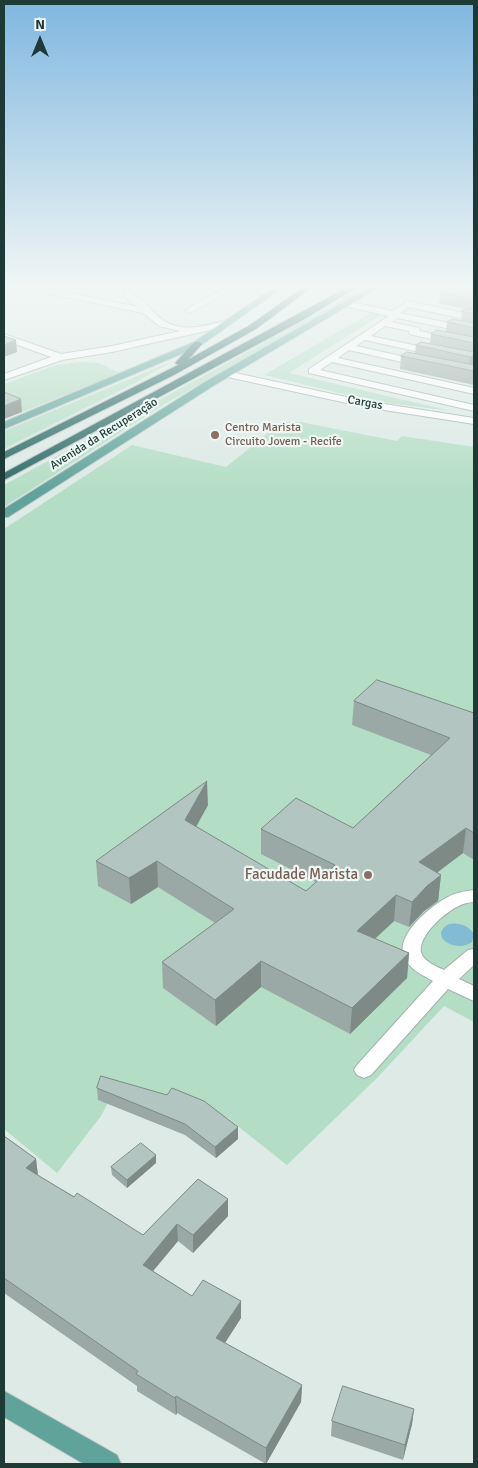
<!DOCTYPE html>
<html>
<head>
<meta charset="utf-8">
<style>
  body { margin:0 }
  #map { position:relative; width:478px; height:1468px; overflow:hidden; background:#ddeae6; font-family:Signika,sans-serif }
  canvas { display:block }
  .frame { position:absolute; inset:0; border:5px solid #1e3a37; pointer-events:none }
  .north { position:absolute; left:15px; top:15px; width:50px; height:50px; -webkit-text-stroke:4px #eef7f4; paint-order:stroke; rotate:0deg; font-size:14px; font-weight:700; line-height:20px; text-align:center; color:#1e3a37 }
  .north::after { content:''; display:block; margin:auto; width:18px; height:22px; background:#1e3a37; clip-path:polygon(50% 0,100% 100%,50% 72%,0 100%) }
</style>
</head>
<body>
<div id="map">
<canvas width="478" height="1468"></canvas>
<div class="frame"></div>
<div class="north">N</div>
</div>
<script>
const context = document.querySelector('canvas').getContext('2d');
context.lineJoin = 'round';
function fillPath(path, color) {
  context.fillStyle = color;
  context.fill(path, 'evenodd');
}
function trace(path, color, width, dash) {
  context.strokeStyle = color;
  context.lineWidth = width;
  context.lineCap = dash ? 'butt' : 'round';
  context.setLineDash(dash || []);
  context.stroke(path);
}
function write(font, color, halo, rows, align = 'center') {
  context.font = font + ' Signika,sans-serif';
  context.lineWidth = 4.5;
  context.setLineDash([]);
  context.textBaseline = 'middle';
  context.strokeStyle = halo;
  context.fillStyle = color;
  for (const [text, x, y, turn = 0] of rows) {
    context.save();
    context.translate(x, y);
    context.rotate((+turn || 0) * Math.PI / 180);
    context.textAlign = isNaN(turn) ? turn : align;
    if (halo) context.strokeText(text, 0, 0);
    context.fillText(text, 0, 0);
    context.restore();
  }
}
const green = new Path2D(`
  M 358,288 L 369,288 L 348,302 L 163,405 L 4,507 L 4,485 L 280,334 L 336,303 Z
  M 374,311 L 384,313 L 289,373 L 451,411 L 373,401 L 264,375 Z
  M 173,361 L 135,383 L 4,449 L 4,431 Z
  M 80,362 L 99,363 L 120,373 L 22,412 L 4,404 L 4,384 L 56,365 Z
  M 282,422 L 300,422 L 397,441 L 402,436 L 474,447 L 474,1022 L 444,1006 L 377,1078 L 287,1165 L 226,1117 L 191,1107 L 114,1091 L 101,1116 L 57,1173 L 4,1129 L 4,529 L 132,445 L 226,467 Z`);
const water = new Path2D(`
  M 449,924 C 459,922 468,925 474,934 L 472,942 C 456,954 427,936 449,924 Z`);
const minor = new Path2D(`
  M 49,288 L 138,307 L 127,300 L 123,292 L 125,288 L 133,288 L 131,292 C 134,298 139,297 143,301 C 150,307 155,315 163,320 C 182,334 208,325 228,320 L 233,323 L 228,326 L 112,352 L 62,360 L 4,380 L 4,374 L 51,357 L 4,340 L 4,334 L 61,354 L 112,346 L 180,331 L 159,326 L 143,313 L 46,293 L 45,291 Z
  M 224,288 L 234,288 L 192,312 L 189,313 L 185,310 Z
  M 347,301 L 392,311 L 408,301 L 474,315 L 474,321 L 409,307 L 400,313 L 474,328 L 474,334 L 398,318 L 391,322 L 419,328 L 420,331 L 474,342 L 474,348 L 413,335 L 410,334 L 409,331 L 385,326 L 371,336 L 474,358 L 474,364 L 365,340 L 356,346 L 419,360 L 424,363 L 419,366 L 349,350 L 338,358 L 474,388 L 474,394 L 332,362 L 320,370 L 474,405 L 474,411 L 309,373 L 309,369 L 389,316 L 344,306 L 343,304 Z
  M 226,371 L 365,401 L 474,418 L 474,424 L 365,407 L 223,376 L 221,374 Z
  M 474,890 L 474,902 C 471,902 466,903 463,904 C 448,909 414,938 422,955 C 426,962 437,967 444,970 L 468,950 L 474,949 L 474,965 L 459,979 L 474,986 L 474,1001 L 448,989 L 371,1075 L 364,1078 L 357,1075 L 354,1070 L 357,1065 L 433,981 C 421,974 406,968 403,952 C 399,932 432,905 448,897 C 455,893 465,891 474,890 Z`);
const major = new Path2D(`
  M 273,288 L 282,288 L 200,346 L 4,429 L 4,422 L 194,342 Z
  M 368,288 L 378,288 L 213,386 L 8,517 L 4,517 L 4,509 L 205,382 Z
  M 4,1391 L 117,1455 L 121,1464 L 84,1464 L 4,1417 Z`);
const highway = new Path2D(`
  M 302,288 L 311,288 L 256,329 L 174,375 L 4,459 L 4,452 L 178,365 L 175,363 L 194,342 L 200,342 L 202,344 L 189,359 L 250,325 Z
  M 346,288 L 356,288 L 303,320 L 4,480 L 4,473 Z`);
const wall = new Path2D(`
  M 474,288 L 474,385 L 400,369 L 401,356 L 415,353 L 416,345 L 430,343 L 431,334 L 446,331 L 447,322 L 461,321 L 462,311 L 466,309 L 439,304 L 440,292 Z
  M 354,701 L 474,713 L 474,860 L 463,853 L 437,873 L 441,875 L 438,901 L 424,911 L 409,927 L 394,921 L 375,939 L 409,953 L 407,978 L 350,1034 L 261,987 L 216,1026 L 163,988 L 162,962 L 215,923 L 158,887 L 131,904 L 98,886 L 96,861 L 208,805 L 196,827 L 306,891 L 316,882 L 261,854 L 261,829 L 353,828 L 431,755 L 352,725 Z
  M 97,1088 L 238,1139 L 216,1158 L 185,1135 L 98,1100 Z
  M 4,1136 L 36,1159 L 38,1176 L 143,1235 L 198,1179 L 228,1216 L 193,1253 L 178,1241 L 153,1271 L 192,1296 L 241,1318 L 225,1343 L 302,1385 L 301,1402 L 266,1464 L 177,1413 L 176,1415 L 137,1391 L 137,1386 L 4,1293 Z
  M 156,1163 L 127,1188 L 112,1175 L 111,1167 Z
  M 414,1409 L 412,1424 L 403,1460 L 331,1436 L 332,1421 Z`);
const shadedWall = new Path2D(`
  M 16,340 L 17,352 L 4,357 L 4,345 Z
  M 474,355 L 474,367 L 469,370 L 470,357 Z
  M 21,399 L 22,412 L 4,419 L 4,406 Z
  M 207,781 L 208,805 L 186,845 L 185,820 Z
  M 466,828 L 463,853 L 416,888 L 419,862 Z
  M 157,861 L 158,887 L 131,904 L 129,878 Z
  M 441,875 L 438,901 L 424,911 L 409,927 L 412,902 L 427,886 Z
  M 396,895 L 394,921 L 355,957 L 357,931 Z
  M 409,953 L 407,978 L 350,1034 L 352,1008 Z
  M 261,961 L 261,987 L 216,1026 L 215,1000 Z
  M 238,1127 L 238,1139 L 216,1158 L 215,1147 Z
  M 156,1155 L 156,1163 L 127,1188 L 127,1180 Z
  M 36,1159 L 38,1176 L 26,1168 Z
  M 228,1199 L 228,1216 L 193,1253 L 193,1235 Z
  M 177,1224 L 178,1241 L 144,1282 L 143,1265 Z
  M 241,1301 L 241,1318 L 217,1355 L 216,1338 Z
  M 302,1385 L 301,1402 L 266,1464 L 266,1448 Z
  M 176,1396 L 177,1413 L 176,1415 L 175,1398 Z
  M 414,1409 L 412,1424 L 403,1460 L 405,1445 Z`);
const building = new Path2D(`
  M 447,288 L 474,288 L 474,299 L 440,292 Z
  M 466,309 L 474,310 L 474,314 L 462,311 Z
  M 452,319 L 474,323 L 474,328 L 447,322 Z
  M 437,330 L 474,337 L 474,343 L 431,334 Z
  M 4,336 L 16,340 L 4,345 Z
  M 421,342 L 474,352 L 474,355 L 470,357 L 416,345 Z
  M 407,352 L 474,365 L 474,371 L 401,356 Z
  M 4,392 L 21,399 L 4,406 Z
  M 377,680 L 474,713 L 474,833 L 466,828 L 419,862 L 441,875 L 427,886 L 412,902 L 396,895 L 357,931 L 409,953 L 352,1008 L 261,961 L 215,1000 L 162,962 L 234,909 L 157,861 L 129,878 L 96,861 L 207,781 L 185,820 L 306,891 L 335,865 L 261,829 L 296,798 L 353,828 L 450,738 L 354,701 Z
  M 101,1076 L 167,1095 L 172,1088 L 204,1101 L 238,1127 L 215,1147 L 185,1124 L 97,1088 Z
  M 4,1136 L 36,1159 L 26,1168 L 74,1197 L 77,1193 L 143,1235 L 198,1179 L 228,1199 L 193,1235 L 177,1224 L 143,1265 L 192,1296 L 203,1280 L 241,1301 L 216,1338 L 302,1385 L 266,1448 L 176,1396 L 175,1398 L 136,1374 L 138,1371 L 4,1278 Z
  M 141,1143 L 156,1155 L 127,1180 L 111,1167 Z
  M 343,1386 L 414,1409 L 405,1445 L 332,1421 Z`);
const markers = [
  [215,435,5,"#8d6e63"],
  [368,875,5,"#8d6e63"]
];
const farStreetnames = [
  ["Cargas",365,403,10],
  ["Avenida da Recuperação",104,434,-32]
];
const farEducationnames = [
  ["Centro Marista",225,428],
  ["Circuito Jovem - Recife",225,442]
];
const educationNames = [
  ["Facudade Marista",358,875]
];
fillPath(green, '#b4ddc5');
fillPath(water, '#81bbd4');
trace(minor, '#a0b2ae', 2);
trace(major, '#bcc4c3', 2);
trace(highway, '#bcc4c3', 2);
fillPath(minor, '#fff');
fillPath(major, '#5fa39b');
fillPath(highway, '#296864');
fillPath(wall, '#9aa9a5');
fillPath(shadedWall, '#7d8a86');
fillPath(building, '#b3c5c0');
trace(building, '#7d8a86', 1);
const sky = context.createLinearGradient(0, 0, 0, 493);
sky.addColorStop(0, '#7fb7e0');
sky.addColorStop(0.58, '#f0f6f4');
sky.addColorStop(1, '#f0f6f400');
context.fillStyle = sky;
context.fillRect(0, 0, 478, 493);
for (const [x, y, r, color] of markers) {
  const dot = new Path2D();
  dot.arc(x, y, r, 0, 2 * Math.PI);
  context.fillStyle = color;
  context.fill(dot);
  trace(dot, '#eef7f4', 2);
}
write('12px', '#1e3a37', '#eef7f4', farStreetnames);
write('12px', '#785e54', '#eef7f4', farEducationnames, 'left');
write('15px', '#785e54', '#eef7f4', educationNames, 'right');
</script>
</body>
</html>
